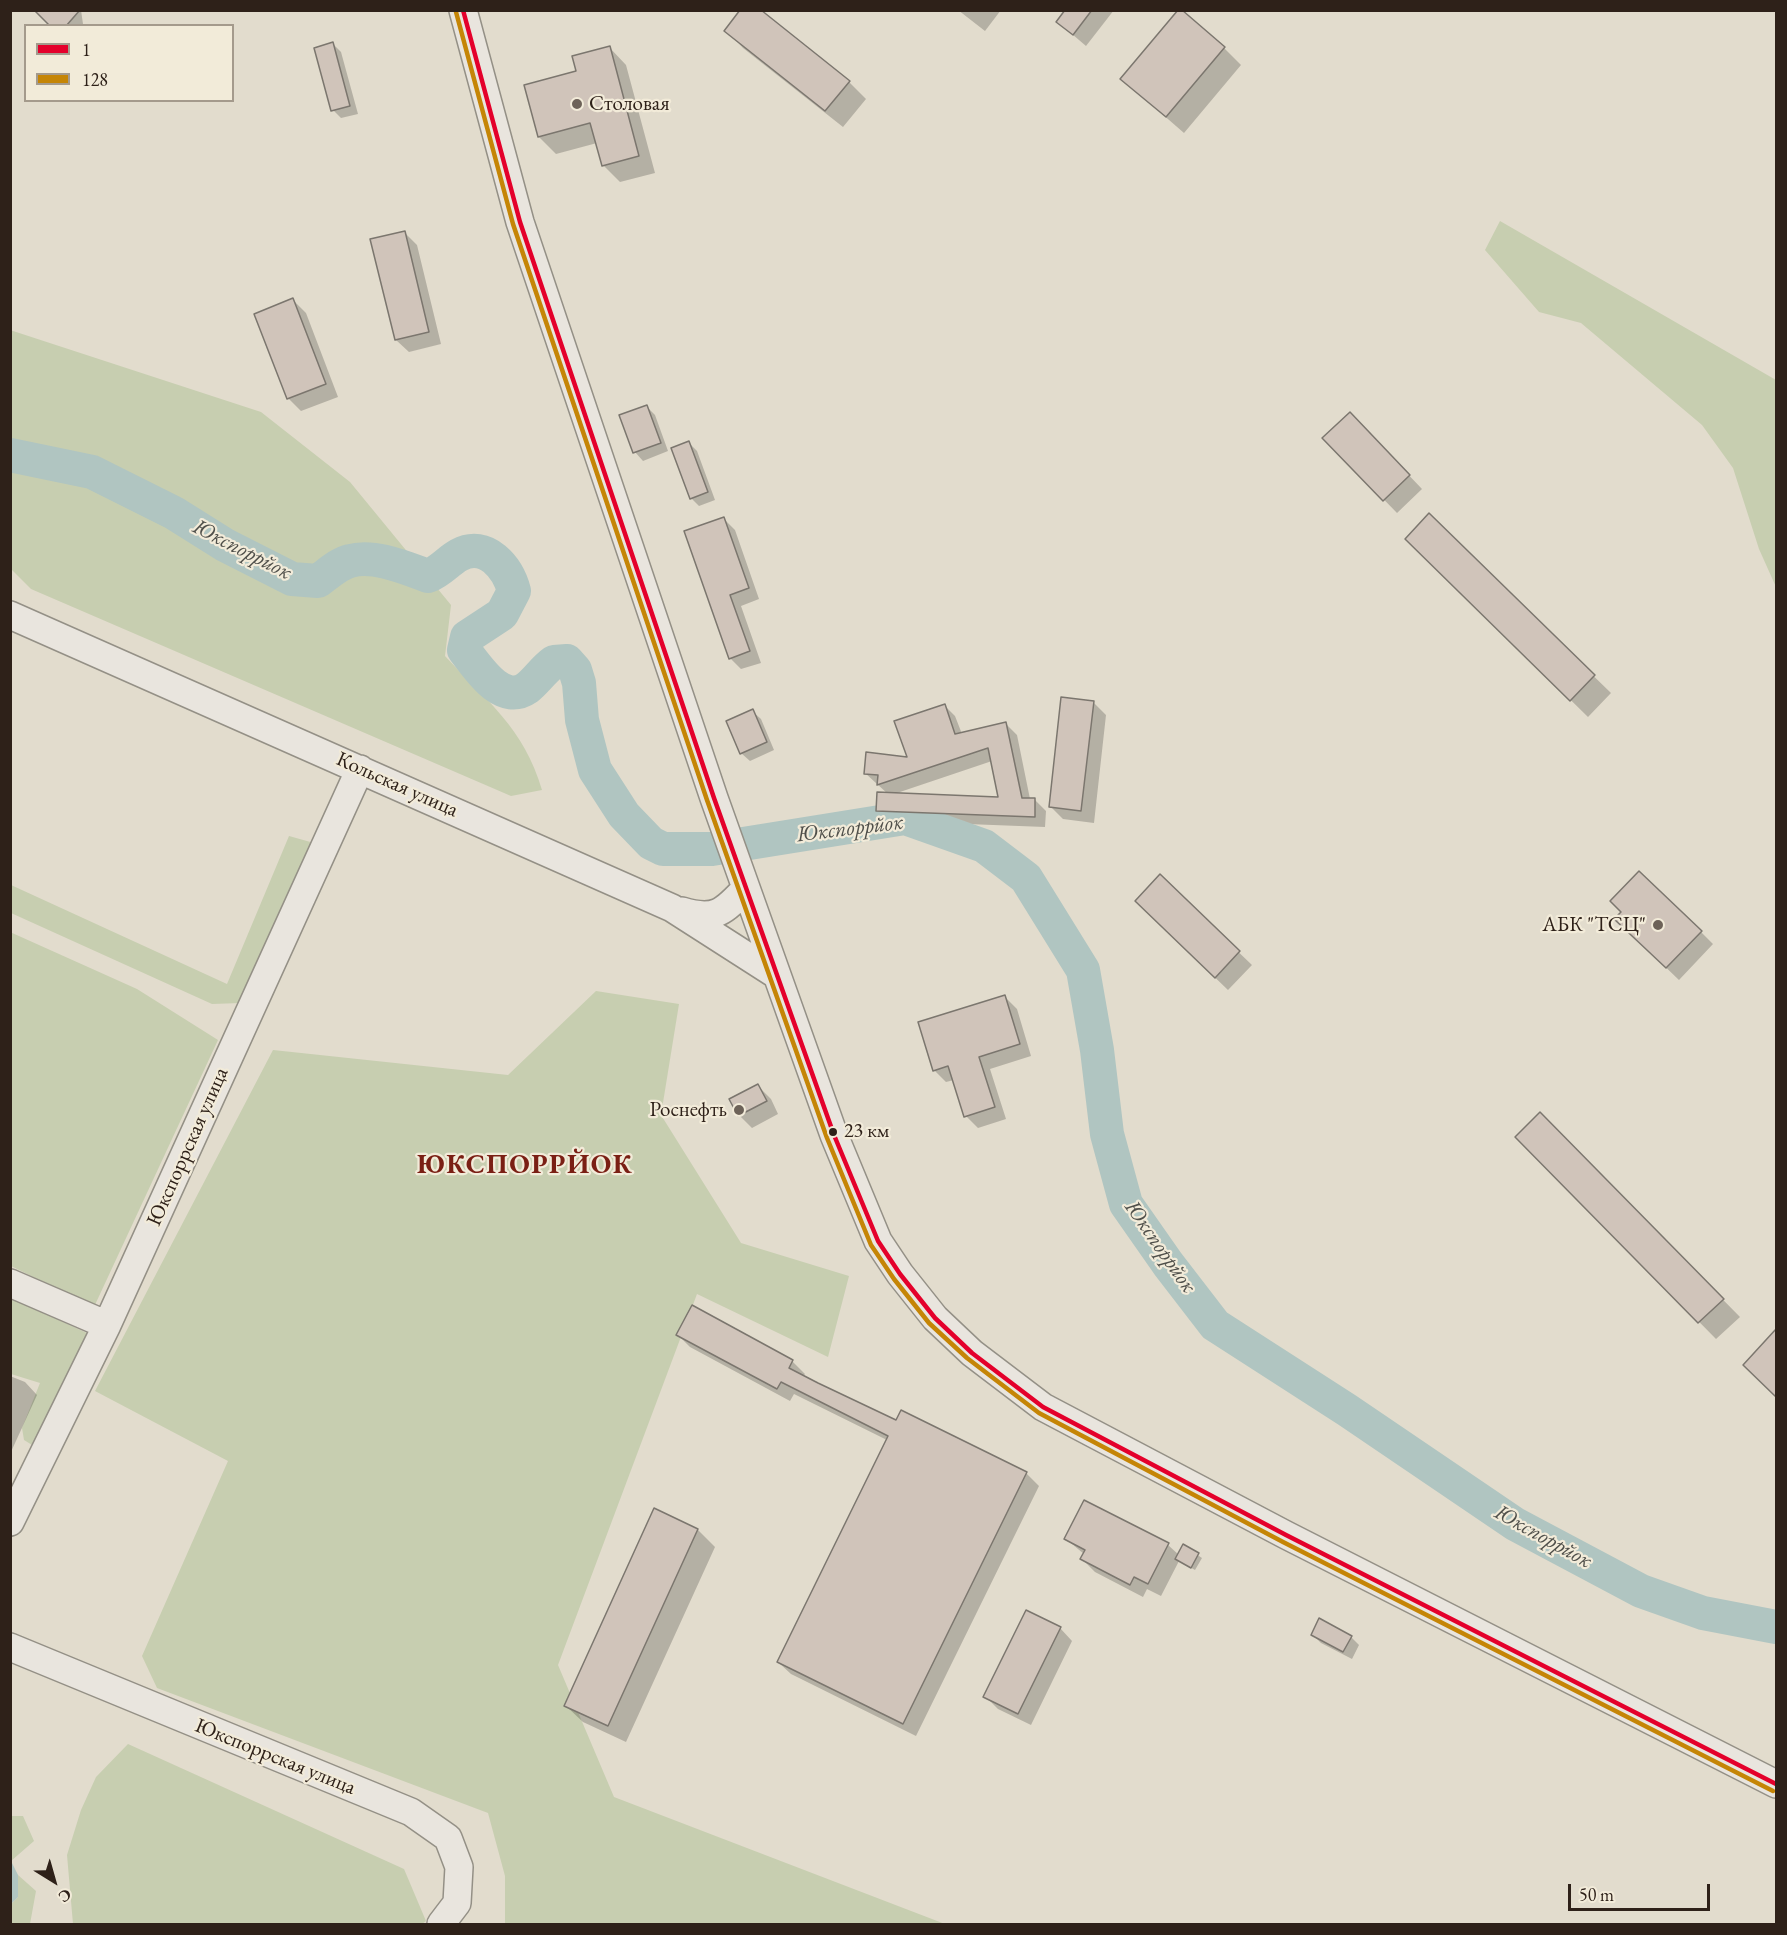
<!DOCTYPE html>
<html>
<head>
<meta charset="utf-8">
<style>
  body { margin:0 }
  #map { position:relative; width:1787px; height:1935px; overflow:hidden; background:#e2dccd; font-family:"EB Garamond",serif }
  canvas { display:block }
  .frame { position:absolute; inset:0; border:12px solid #2e2119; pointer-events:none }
  .legend { position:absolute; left:24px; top:24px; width:210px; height:78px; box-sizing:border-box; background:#f2ebd9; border:2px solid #a49a8c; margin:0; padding:8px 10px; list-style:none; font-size:18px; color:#2e2119 }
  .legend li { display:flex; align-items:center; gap:12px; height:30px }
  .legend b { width:30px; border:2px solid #a49a8c }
  .north { position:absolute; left:24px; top:1851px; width:60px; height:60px; -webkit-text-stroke:4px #f2ebd9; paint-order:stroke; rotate:143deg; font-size:16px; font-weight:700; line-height:24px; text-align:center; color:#2e2119 }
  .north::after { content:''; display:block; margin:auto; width:21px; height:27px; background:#2e2119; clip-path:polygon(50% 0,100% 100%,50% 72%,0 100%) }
  .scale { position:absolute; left:1568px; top:1884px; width:142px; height:27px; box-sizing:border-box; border:3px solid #2e2119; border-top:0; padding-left:8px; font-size:18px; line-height:21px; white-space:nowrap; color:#2e2119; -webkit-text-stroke:4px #f2ebd9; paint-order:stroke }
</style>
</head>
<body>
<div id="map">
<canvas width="1787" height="1935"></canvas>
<div class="frame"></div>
<ul class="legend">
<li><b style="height:8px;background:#e4002b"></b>1</li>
<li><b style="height:8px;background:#c58506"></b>128</li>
</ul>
<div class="north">С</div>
<div class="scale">50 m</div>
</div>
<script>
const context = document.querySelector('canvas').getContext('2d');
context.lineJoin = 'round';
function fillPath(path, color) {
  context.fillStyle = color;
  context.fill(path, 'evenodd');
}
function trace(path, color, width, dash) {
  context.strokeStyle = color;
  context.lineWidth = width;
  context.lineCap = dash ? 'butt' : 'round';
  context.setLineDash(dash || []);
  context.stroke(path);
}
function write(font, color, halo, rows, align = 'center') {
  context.font = font + ' "EB Garamond",serif';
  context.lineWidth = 4.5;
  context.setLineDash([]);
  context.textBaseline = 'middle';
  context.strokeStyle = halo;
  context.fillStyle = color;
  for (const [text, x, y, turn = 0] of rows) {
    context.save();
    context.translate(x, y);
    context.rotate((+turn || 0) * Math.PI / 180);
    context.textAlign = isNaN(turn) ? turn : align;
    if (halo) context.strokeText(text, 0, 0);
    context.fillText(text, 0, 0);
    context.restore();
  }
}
const green = new Path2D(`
  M 1500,221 L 1776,380 L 1776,587 L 1759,549 L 1733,468 L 1702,425 L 1581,323 L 1539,312 L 1485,250 Z
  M 10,330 L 261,412 L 350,482 L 451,605 L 445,656 C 487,701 524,728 542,790 L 511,796 L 31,589 L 11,569 Z
  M 289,836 L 314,843 L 241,1003 L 212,1004 L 11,913 L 11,885 L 227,984 Z
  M 10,932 L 137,989 L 218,1040 L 94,1307 L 11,1266 Z
  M 596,991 L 679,1004 L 661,1115 L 741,1243 L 849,1276 L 828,1357 L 697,1294 L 558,1665 L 614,1797 L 945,1924 L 505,1924 L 505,1876 L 488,1813 L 157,1688 L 142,1656 L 228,1461 L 95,1391 L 273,1050 L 508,1075 Z
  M 11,1298 L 89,1334 L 37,1448 L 24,1440 L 22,1428 L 40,1383 L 11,1374 Z
  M 128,1744 L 404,1869 L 426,1921 L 422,1924 L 73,1924 L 67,1855 L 81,1810 L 96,1777 Z
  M 10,1816 L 23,1816 L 34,1841 L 11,1861 Z
  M 18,1875 L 36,1891 L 30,1924 L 11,1924 L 11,1904 L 18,1897 Z`);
const water = new Path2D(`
  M 11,1861 L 18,1875 L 18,1897 L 11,1904 Z`);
const shadow = new Path2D(`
  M 42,10 L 81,10 L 83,24 L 52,26 Z
  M 958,10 L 1001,10 L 985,31 Z
  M 1067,10 L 1114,10 L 1086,46 L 1058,22 Z
  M 726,30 L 849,82 L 866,99 L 843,127 L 743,48 Z
  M 333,44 L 341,52 L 358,114 L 341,118 L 333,110 Z
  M 609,47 L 626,65 L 655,173 L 620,182 L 603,165 L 597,143 L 556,154 L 539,137 L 578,72 Z
  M 1224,48 L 1241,65 L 1184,133 L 1122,79 Z
  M 404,232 L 417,245 L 441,344 L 409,352 L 396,340 Z
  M 293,300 L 306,313 L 338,397 L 301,411 L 288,398 Z
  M 647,407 L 655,415 L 668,451 L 643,461 L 635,452 L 621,416 Z
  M 1362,426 L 1422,489 L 1397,513 L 1324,438 Z
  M 689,443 L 697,451 L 715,500 L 699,506 L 691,498 Z
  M 1429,516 L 1611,693 L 1588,717 L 1407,539 Z
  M 724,519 L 735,530 L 759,599 L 741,606 L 761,663 L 741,669 L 730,658 Z
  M 1093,702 L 1106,715 L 1094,823 L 1063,819 L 1050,806 Z
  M 944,705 L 955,716 L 962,734 L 1006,724 L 1017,735 L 1030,799 L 1035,800 L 1046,811 L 1045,827 L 889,821 L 878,810 L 888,794 L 865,773 L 909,758 ZM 992,761 L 1000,798 L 894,794 Z
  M 752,711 L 761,719 L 774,750 L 750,761 L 741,753 Z
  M 1160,877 L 1252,965 L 1228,990 L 1149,914 Z
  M 1623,912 L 1701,932 L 1713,944 L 1679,980 L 1629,932 Z
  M 1005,997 L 1017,1009 L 1031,1056 L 990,1069 L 1006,1119 L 978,1128 L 966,1116 L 954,1080 L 946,1082 L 934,1070 Z
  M 758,1086 L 771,1099 L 778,1114 L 752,1128 L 739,1115 Z
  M 1540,1114 L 1740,1317 L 1716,1339 L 1517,1137 Z
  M 677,1334 L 792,1361 L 805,1374 L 803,1377 L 896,1423 L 1026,1473 L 1039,1486 L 916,1736 L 791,1674 L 778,1662 L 887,1440 L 794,1394 L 790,1401 L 690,1347 Z
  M 1770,1338 L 1776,1344 L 1776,1396 L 1745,1365 Z
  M 10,1376 L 25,1382 L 37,1395 L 10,1454 Z
  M 1085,1502 L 1168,1545 L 1179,1555 L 1184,1546 L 1202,1558 L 1195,1570 L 1179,1561 L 1161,1596 L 1147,1589 L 1143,1597 L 1095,1572 L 1082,1559 L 1084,1554 L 1066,1539 Z
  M 655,1510 L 698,1530 L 715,1547 L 626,1742 L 583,1722 L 565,1705 Z
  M 1060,1628 L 1072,1641 L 1031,1725 L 998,1709 L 985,1696 Z
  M 1312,1634 L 1351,1637 L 1359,1645 L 1352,1659 L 1321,1643 Z`);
const river = new Path2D(`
  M 10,455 L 92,472 L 174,513 L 225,545 L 292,579 L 318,581 C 328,574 338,564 350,561 C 374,554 406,568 428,576 C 441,571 448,561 459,555 C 486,540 508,568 514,591 L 502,614 L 467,637 L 464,650 C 477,666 501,706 527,688 C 536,681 544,669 554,662 L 567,661 L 575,670 L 579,683 L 582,720 L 595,770 L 624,815 L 651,843 L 663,849 L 712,849 L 905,818 L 984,846 L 1026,878 L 1083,970 L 1097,1050 L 1107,1134 L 1126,1204 L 1168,1264 L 1215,1325 L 1347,1410 L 1515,1524 L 1641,1591 L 1703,1613 L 1776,1627`);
const building = new Path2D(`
  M 34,10 L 80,10 L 66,26 L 50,26 Z
  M 740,10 L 761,10 L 850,81 L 825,111 L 724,31 Z
  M 1065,10 L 1092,10 L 1073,35 L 1056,22 Z
  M 1178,10 L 1182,10 L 1225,47 L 1166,117 L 1120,79 Z
  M 333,42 L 350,106 L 331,111 L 314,48 Z
  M 610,46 L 639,156 L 602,166 L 590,123 L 538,137 L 524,85 L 576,71 L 572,56 Z
  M 405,231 L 429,332 L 395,340 L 370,239 Z
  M 293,298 L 326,384 L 287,399 L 254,314 Z
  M 647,405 L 661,443 L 633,453 L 619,415 Z
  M 1350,412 L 1410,475 L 1383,501 L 1322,438 Z
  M 689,441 L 708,492 L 690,499 L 671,448 Z
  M 1429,513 L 1595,675 L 1570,701 L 1405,539 Z
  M 724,517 L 749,588 L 730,595 L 750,651 L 729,659 L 684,531 Z
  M 1061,697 L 1094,701 L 1081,811 L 1049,807 Z
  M 945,704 L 955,734 L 1006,722 L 1022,798 L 1035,798 L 1035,817 L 876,811 L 877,792 L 998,797 L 988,748 L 877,785 L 878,775 L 864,774 L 866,752 L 907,757 L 894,721 Z
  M 753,709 L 767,742 L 740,754 L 726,721 Z
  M 1639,871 L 1702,931 L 1666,968 L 1614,919 L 1621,912 L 1610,901 Z
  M 1160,874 L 1240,951 L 1215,978 L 1135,901 Z
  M 1005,995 L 1020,1044 L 979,1057 L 995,1107 L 964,1117 L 948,1066 L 933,1071 L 918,1022 Z
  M 758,1084 L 767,1101 L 738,1116 L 729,1099 Z
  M 1540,1112 L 1724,1299 L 1698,1323 L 1515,1137 Z
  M 692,1305 L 793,1360 L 789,1368 L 818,1383 L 896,1420 L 901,1410 L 1027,1472 L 903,1724 L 777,1662 L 888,1436 L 781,1382 L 777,1389 L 676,1335 Z
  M 1776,1329 L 1776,1397 L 1743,1365 Z
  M 1084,1500 L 1169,1543 L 1148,1584 L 1134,1577 L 1130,1585 L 1080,1559 L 1085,1550 L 1064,1539 Z
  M 654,1508 L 698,1529 L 608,1726 L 564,1706 Z
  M 1183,1544 L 1199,1553 L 1191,1568 L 1175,1559 Z
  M 1026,1610 L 1061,1627 L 1018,1714 L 983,1697 Z
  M 1319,1618 L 1352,1636 L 1343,1652 L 1311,1635 Z`);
const minor = new Path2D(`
  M 463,10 L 520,222 L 714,798 L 834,1135 L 878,1241 L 900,1274 L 935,1318 L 972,1353 L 1043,1407 L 1286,1535 L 1776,1784
  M 10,615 L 672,908 L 775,974
  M 682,911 C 715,921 724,912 746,888
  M 10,1283 L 107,1325
  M 10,1522 L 107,1325 L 360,769
  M 10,1647 L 411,1812 L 448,1838 L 459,1867 L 457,1903 L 441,1924`);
const bus1 = new Path2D(`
  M 463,10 L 520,222 L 714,798 L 834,1135 L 878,1241 L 900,1274 L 935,1318 L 972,1353 L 1043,1407 L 1286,1535 L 1776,1784`);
const bus2 = new Path2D(`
  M 456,12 L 513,224 L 707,800 L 827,1138 L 871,1245 L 894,1279 L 929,1323 L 967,1358 L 1039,1413 L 1283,1542 L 1773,1791`);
const markers = [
  [577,104,6,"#6d6258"],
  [1658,925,6,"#6d6258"],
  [739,1110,6,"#6d6258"],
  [833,1132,5,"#2e2119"]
];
const busNames = [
  ["23 км",844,1132]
];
const poiNames = [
  ["Столовая",589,104,"left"],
  ["АБК \"ТСЦ\"",1646,925],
  ["Роснефть",727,1110]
];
const streetNames = [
  ["Кольская улица",397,785,24],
  ["Юкспоррская улица",188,1147,-66],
  ["Юкспоррская улица",275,1757,22]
];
const waterNames = [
  ["Юкспоррйок",242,550,27],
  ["Юкспоррйок",850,829,-7],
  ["Юкспоррйок",1160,1247,55],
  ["Юкспоррйок",1543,1537,29]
];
const districtNames = [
  ["ЮКСПОРРЙОК",525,1166]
];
fillPath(green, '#c7ceb0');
fillPath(water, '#b0c5c1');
fillPath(shadow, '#0003');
trace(river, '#b0c5c1', 34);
fillPath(building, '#d0c4ba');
trace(building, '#7b766e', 1.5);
trace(minor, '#949086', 30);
trace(minor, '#e9e5de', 27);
trace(bus1, '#e4002b', 4.5);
trace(bus2, '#c58506', 4.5);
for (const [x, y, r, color] of markers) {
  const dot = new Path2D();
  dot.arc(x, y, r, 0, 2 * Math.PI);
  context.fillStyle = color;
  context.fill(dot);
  trace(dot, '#f2ebd9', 2);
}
write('20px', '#2e2119', '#f2ebd9', busNames, 'left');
write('21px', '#2e2119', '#f2ebd9', poiNames, 'right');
write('21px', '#2e2119', '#f2ebd9', streetNames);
write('italic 22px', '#4f4f4a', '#f2ebd9', waterNames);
context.letterSpacing = '1.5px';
write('bold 27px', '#7a1f14', '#f2ebd9', districtNames);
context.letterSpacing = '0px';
</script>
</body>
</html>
